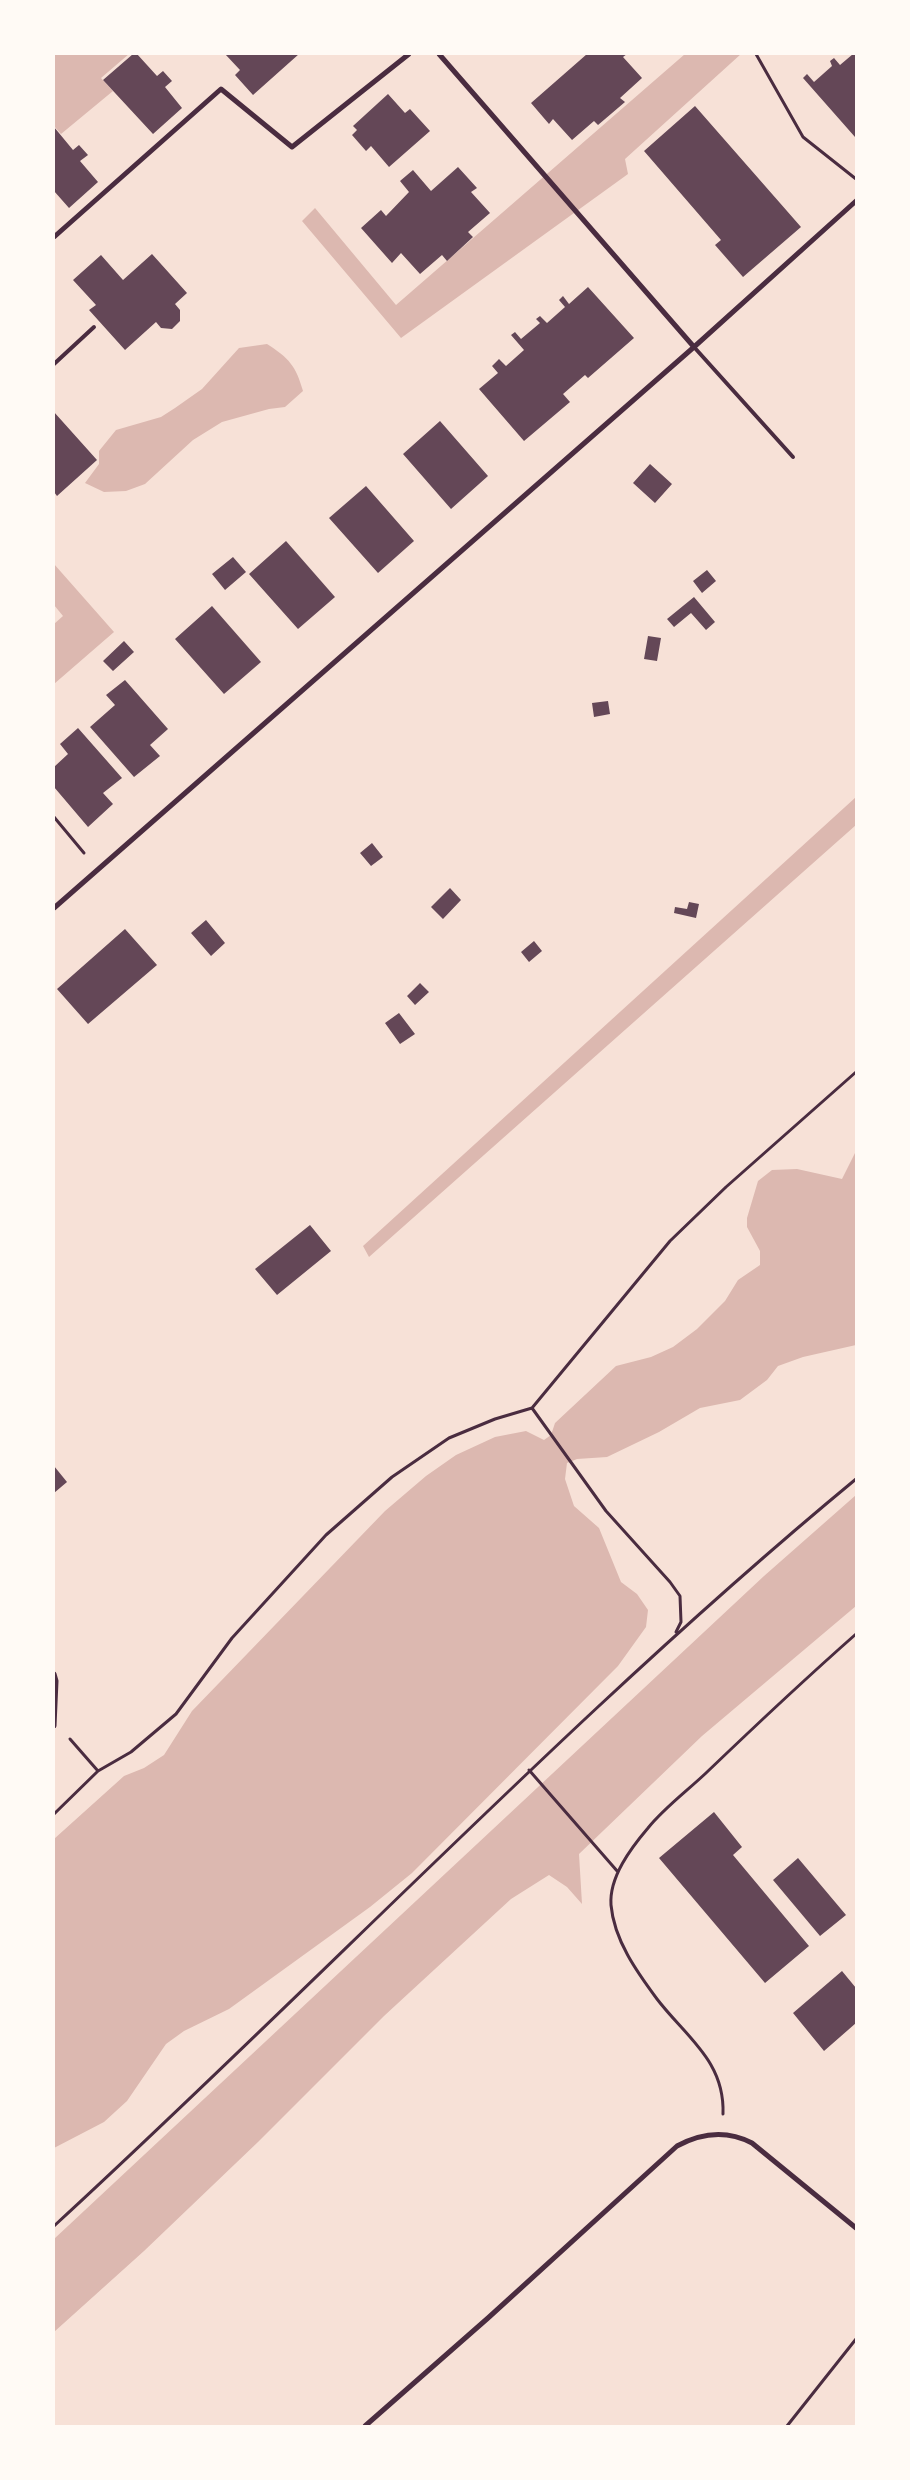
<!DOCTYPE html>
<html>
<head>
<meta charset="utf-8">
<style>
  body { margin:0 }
  #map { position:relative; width:910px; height:2480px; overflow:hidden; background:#f7e1d7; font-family:"Fira Sans",sans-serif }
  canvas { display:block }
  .frame { position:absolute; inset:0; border:55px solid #fffaf5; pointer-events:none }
</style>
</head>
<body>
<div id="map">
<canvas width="910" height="2480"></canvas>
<div class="frame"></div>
</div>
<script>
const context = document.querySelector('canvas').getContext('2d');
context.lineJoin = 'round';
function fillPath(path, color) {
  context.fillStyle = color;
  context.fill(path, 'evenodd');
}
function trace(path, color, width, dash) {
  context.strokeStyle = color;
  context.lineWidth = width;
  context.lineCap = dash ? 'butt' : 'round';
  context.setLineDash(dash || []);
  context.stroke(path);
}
const water = new Path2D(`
  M 54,54 L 129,54 L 101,78 L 113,91 L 61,134 L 54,126 Z
  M 685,54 L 741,54 L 625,159 L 628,174 L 401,338 L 302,221 L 315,208 L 396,305 Z
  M 267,344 C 289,358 296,366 303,391 L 285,407 L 269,409 L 222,422 L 193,440 L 145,484 L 126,491 L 104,492 L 85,483 L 99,464 L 99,451 L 116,430 L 161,417 L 175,408 L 202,389 L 239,348 Z
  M 54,564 L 114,632 L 54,684 L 54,624 L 63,616 L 54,605 Z
  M 856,797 L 856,825 L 369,1257 L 363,1246 Z
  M 856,1151 L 856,1345 L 803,1357 L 778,1366 L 767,1380 L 740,1400 L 700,1408 L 659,1432 L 607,1457 L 577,1459 L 567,1463 L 565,1479 L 574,1506 L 599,1528 L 621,1582 L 637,1594 L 648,1610 L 646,1627 L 618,1666 L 412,1873 L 370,1907 L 229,2009 L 184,2031 L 166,2044 L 127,2101 L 104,2122 L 54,2148 L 54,1839 L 124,1776 L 144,1768 L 164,1755 L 192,1711 L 385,1511 L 426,1476 L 456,1455 L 495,1437 L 526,1431 L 544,1440 L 551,1435 L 555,1423 L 616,1366 L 651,1357 L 673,1347 L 697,1329 L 725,1301 L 738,1280 L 760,1265 L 760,1251 L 747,1227 L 747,1218 L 758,1181 L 772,1170 L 797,1169 L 842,1179 Z
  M 856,1495 L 856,1606 L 702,1736 L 579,1854 L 582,1904 L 567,1887 L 549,1875 L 511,1899 L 384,2016 L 258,2142 L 144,2251 L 54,2332 L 54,2239 L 764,1576 Z`);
const building = new Path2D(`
  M 133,54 L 137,54 L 157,76 L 163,71 L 172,81 L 165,87 L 182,108 L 153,134 L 103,80 Z
  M 225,54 L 299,54 L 253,95 L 235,75 L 240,70 Z
  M 587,54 L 627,54 L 623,57 L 642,78 L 620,98 L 625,102 L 598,125 L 594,121 L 572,140 L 553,119 L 549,124 L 531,103 Z
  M 853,54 L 856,54 L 855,137 L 803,78 L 807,74 L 814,82 L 832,66 L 830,61 L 834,58 L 840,65 Z
  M 388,94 L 405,113 L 410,109 L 430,131 L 389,167 L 371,146 L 366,151 L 352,135 L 357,130 L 353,126 Z
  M 695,106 L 801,227 L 743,277 L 715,245 L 721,240 L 644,151 Z
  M 54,127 L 73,150 L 79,145 L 88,155 L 80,161 L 98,182 L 69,208 L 54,191 Z
  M 458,167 L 477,188 L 471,192 L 490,213 L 468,232 L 473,237 L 447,261 L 442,255 L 420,274 L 401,253 L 392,263 L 361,228 L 381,210 L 386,216 L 409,192 L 400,181 L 413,170 L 431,191 Z
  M 152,254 L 187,293 L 175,304 L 180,310 L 180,321 L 172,329 L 161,328 L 156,322 L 125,350 L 89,310 L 96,305 L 73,280 L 101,255 L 123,280 Z
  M 588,287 L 634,338 L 588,378 L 585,375 L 563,394 L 570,402 L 524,441 L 479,389 L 498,373 L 492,366 L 499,359 L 506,366 L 524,350 L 511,335 L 515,332 L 521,339 L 540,323 L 536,319 L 540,316 L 547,323 L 565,307 L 559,300 L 563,296 L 569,304 Z
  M 54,412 L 97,460 L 57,496 L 54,492 Z
  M 440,421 L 488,476 L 451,509 L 403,454 Z
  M 650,464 L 672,484 L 655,503 L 633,483 Z
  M 366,486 L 414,541 L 378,573 L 329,518 Z
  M 286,541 L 335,597 L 298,629 L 249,574 Z
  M 233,557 L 246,572 L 225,590 L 212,574 Z
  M 707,570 L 716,581 L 702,593 L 693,581 Z
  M 694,597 L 715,622 L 706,630 L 691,613 L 674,627 L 667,619 Z
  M 212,606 L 261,662 L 224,694 L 175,639 Z
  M 648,636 L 661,638 L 657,661 L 644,659 Z
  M 124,641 L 134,652 L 113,671 L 103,661 Z
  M 125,680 L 168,729 L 150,745 L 160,756 L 134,777 L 90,727 L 115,705 L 106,695 Z
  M 608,701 L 610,714 L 594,717 L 592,703 Z
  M 78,728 L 122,778 L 103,793 L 113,804 L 88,827 L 54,787 L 54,767 L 68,754 L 60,744 Z
  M 372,843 L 383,857 L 371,866 L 360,853 Z
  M 450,888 L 461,900 L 443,919 L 431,907 Z
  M 689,902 L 699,904 L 696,918 L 674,913 L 675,907 L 687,909 Z
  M 206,920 L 225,943 L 211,956 L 191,933 Z
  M 125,929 L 157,965 L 88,1024 L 57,989 Z
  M 534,941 L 542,951 L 529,962 L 521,952 Z
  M 420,983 L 429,992 L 415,1005 L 407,996 Z
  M 399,1013 L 415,1034 L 400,1044 L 385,1023 Z
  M 310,1225 L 331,1251 L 277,1295 L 255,1269 Z
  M 54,1466 L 67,1482 L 54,1493 Z
  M 714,1812 L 742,1847 L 733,1855 L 809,1946 L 765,1983 L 659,1858 Z
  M 798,1858 L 846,1915 L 820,1936 L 773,1880 Z
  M 842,1971 L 856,1988 L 856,2023 L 824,2051 L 793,2013 Z`);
const path = new Path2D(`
  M 756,54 L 803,137 L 856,179
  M 54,817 L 84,853
  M 532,1408 L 606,1511 L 670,1582 L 680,1596 L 681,1622 L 676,1632
  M 70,1739 L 98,1771
  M 529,1770 L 618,1872
  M 54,1814 L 98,1771 L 131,1752 L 176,1714 L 232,1638 L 326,1535 L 392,1477 L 449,1438 L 495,1419 L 532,1408 L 670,1241 L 726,1187 L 856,1072
  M 723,2114 C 725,2061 686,2037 657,1999 C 637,1972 614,1940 611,1905 C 609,1877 631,1848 648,1828 C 664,1808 687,1791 706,1773 C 755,1726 805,1679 856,1634
  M 54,2226 C 323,1979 574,1712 856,1479
  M 787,2426 L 856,2339`);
const service = new Path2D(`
  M 694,347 L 793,457
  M 54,364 L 94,327`);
const minor = new Path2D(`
  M 439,54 L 694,347
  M 54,237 L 221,89 L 292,147 L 409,54
  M 54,908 L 694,347 L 856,201
  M 54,1674 L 56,1681 L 54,1726
  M 365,2426 L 488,2318 L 677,2146 C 701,2133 727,2130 752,2143 L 856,2228`);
fillPath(water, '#dcb8b0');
fillPath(building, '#644757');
trace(path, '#4a2c40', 3);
trace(service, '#4a2c40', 4);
trace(minor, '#4a2c40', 5);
</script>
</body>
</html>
